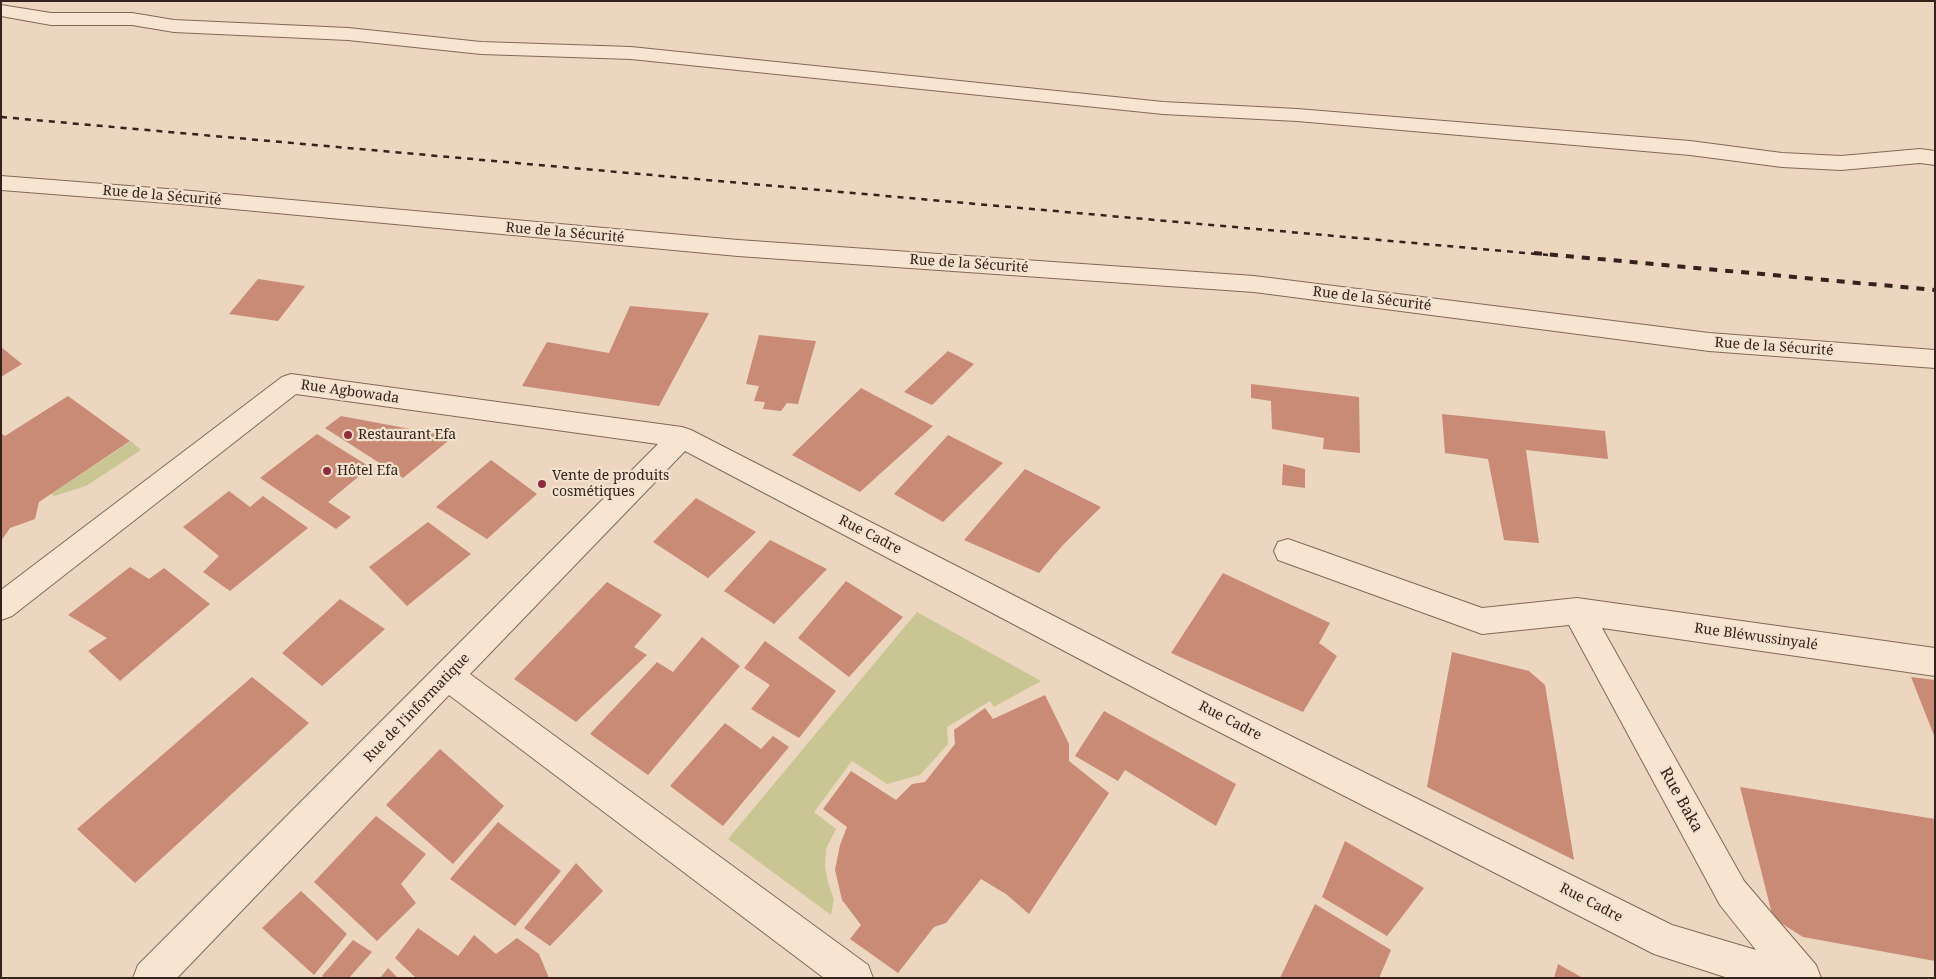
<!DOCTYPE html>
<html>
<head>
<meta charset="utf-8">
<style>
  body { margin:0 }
  #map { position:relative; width:1936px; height:979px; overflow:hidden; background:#ecd6bf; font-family:"Noto Serif",serif }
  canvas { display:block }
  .frame { position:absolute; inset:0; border:2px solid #33231c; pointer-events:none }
</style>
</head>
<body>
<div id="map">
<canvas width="1936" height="979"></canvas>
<div class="frame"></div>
</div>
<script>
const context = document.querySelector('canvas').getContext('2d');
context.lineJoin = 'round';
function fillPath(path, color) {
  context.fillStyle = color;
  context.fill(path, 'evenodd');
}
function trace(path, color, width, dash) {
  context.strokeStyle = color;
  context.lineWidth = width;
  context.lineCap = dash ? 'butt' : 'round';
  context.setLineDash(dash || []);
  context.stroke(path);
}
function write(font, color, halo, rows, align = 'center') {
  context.font = font + ' "Noto Serif",serif';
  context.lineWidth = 4.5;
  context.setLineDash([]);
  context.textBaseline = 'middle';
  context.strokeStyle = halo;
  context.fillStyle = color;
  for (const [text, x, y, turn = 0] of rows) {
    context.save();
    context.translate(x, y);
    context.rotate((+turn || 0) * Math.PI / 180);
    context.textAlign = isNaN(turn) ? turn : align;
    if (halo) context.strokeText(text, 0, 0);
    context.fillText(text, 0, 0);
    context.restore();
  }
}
const green = new Path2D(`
  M 131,441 L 141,450 L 86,486 L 54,496 L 51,494 Z
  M 917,612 L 1041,681 L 994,707 L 990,701 L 947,727 L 948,744 L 920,775 L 887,784 L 852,761 L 814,812 L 836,829 L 826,849 L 825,866 L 828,883 L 834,899 L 831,915 L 728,839 Z`);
const building = new Path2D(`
  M 258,279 L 305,286 L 278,321 L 229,314 Z
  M 630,306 L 709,313 L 659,406 L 522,386 L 547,342 L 609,353 Z
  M 759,335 L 816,341 L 798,404 L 787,403 L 781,411 L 763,409 L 765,402 L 754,401 L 759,386 L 746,384 Z
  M 1,347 L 22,364 L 1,377 Z
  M 948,351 L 974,364 L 932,405 L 904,392 Z
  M 1251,384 L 1359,397 L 1360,453 L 1323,449 L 1324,438 L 1272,429 L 1271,401 L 1251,398 Z
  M 861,388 L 933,426 L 860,492 L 792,455 Z
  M 68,396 L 130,441 L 39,502 L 35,519 L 10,528 L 1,541 L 1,433 L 5,436 Z
  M 1442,414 L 1605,431 L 1608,459 L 1526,450 L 1539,543 L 1504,540 L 1488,459 L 1445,453 Z
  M 341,416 L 453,437 L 403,478 L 325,428 Z
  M 317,434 L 370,467 L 328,502 L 351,517 L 336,529 L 260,478 Z
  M 948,435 L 1003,463 L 943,522 L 894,494 Z
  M 491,460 L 537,494 L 487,539 L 436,507 Z
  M 1283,464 L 1305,469 L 1305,488 L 1282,485 Z
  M 1025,469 L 1101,507 L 1062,546 L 1039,573 L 964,540 Z
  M 229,491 L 250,507 L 263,496 L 308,528 L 230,591 L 203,572 L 219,556 L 183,527 Z
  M 696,498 L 756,532 L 708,578 L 653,542 Z
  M 428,522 L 471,554 L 407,606 L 369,567 Z
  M 770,540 L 827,569 L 774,624 L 724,591 Z
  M 130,567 L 149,579 L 164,568 L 210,604 L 120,681 L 88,651 L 107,638 L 68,615 Z
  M 1223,573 L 1330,623 L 1319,643 L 1337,656 L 1303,712 L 1171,653 Z
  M 846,581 L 903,617 L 849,677 L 798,638 Z
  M 607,582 L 662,615 L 634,647 L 647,655 L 576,722 L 514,679 Z
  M 340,599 L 385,629 L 322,686 L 282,653 Z
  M 702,637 L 740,666 L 648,775 L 590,734 L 657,662 L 673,672 Z
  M 765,641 L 836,691 L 799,738 L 751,709 L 770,685 L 744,668 Z
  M 1452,652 L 1529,671 L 1545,685 L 1574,860 L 1427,787 Z
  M 252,677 L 309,723 L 135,883 L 77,829 Z
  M 1911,677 L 1935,680 L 1935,738 Z
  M 1045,695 L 1069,744 L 1069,761 L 1109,793 L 1029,914 L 1006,894 L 981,879 L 946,923 L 934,927 L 898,973 L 850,939 L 861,925 L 842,900 L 835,870 L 840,845 L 847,827 L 823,809 L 851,771 L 896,800 L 912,784 L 925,782 L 955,744 L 954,730 L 985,708 L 993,719 Z
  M 1104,711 L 1236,784 L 1216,826 L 1125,770 L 1118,781 L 1075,756 Z
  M 725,723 L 761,749 L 773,736 L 789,747 L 723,826 L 670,786 Z
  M 440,749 L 504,806 L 453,864 L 386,805 Z
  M 1740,787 L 1935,819 L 1935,961 L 1803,937 L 1773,918 Z
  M 376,816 L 426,854 L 401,884 L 416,903 L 377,941 L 314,882 Z
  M 498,822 L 561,871 L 515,926 L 450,879 Z
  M 1345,841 L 1424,888 L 1387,936 L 1322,897 Z
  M 576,863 L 603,891 L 550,946 L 524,928 Z
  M 301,891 L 347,934 L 314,975 L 262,928 Z
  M 1315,904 L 1391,950 L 1379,978 L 1280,978 Z
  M 418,928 L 458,956 L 474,935 L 496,954 L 517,938 L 539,954 L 549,978 L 416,978 L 395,958 Z
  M 353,940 L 372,952 L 349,978 L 324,978 L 322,976 Z
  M 1558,964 L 1583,978 L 1554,978 Z
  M 388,968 L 398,978 L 380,978 Z`);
const minor = new Path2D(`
  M 1,5 L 51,13 L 132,13 L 174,20 L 348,28 L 481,42 L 631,47 L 1163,102 L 1297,109 L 1690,141 L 1782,153 L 1841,156 L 1920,149 L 1935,151 L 1935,165 L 1920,163 L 1841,170 L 1782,167 L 1690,155 L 1297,121 L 1163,114 L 631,59 L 481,54 L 348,40 L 174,32 L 132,25 L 51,25 L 1,16 Z
  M 1,176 L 180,190 L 738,240 L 1254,276 L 1709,333 L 1935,350 L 1935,368 L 1709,351 L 1254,292 L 738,256 L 180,204 L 1,190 Z
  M 291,374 L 682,427 L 691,430 L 1206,694 L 1672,925 L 1756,950 L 1720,905 L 1569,625 L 1482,634 L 1278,560 L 1274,551 L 1278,542 L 1288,539 L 1482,608 L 1577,598 L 1935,648 L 1935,676 L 1602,628 L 1744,881 L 1816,965 L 1821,978 L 1728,978 L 1654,954 L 1184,714 L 685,451 L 470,674 L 868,965 L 873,978 L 824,978 L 449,695 L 177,978 L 133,978 L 138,965 L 658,444 L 296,394 L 12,616 L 1,620 L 1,590 L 282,377 Z`);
const railFar1 = new Path2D(`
  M 1,117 L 1548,255`);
const rail = new Path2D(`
  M 1534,253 L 1935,290`);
const markers = [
  [348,435,5,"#902b3d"],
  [327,471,5,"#902b3d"],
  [542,484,5,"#902b3d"]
];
const streetNames = [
  ["Rue de la Sécurité",162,196,5],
  ["Rue de la Sécurité",565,233,5],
  ["Rue de la Sécurité",969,264,4],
  ["Rue de la Sécurité",1372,299,7],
  ["Rue de la Sécurité",1774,347,4],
  ["Rue Agbowada",350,392,8],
  ["Rue Cadre",870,535,27],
  ["Rue Bléwussinyalé",1756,637,8],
  ["Rue de l'informatique",417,708,-46],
  ["Rue Cadre",1230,721,27],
  ["Rue Cadre",1591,903,27]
];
const poiNames = [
  ["Restaurant Efa",358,435],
  ["Hôtel Efa",337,471],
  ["Vente de produits",552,476],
  ["cosmétiques",552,492]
];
const nearStreetnames = [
  ["Rue Baka",1681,800,61]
];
fillPath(green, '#c9c694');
fillPath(building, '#c98a76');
trace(minor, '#836858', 2);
fillPath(minor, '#f7e5d1');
trace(railFar1, '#33231c', 2.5, [6, 6]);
trace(rail, '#33231c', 4, [8, 8]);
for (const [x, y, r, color] of markers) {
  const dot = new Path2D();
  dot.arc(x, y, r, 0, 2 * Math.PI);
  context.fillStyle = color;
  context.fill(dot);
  trace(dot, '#f3e2ce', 2);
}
write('14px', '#33231c', '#f3e2ce', streetNames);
write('14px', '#33231c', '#f3e2ce', poiNames, 'left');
write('16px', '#33231c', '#f3e2ce', nearStreetnames);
</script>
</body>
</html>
